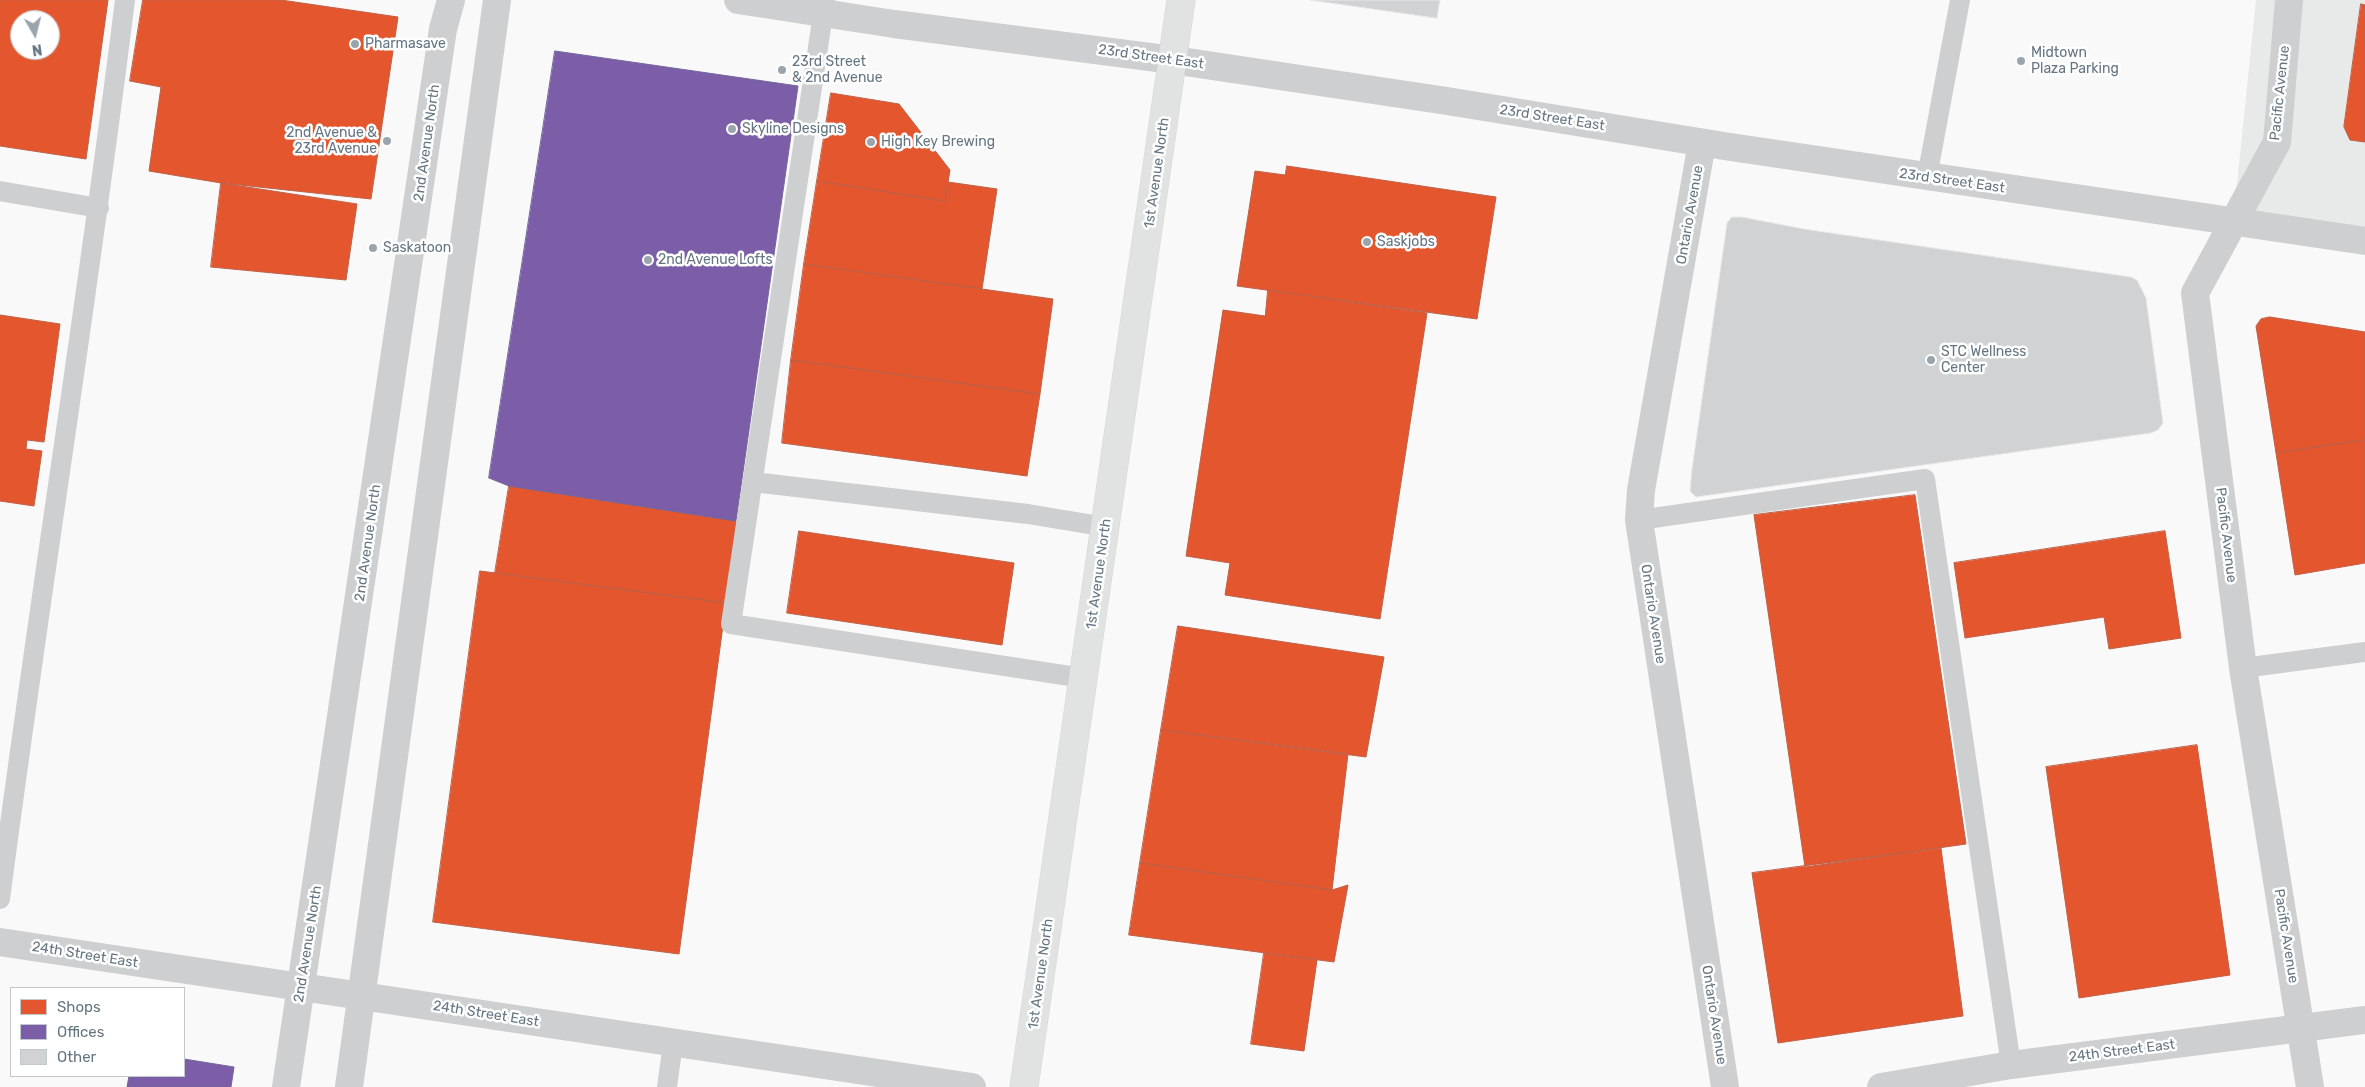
<!DOCTYPE html>
<html>
<head>
<meta charset="utf-8">
<style>
  body { margin:0 }
  #map { position:relative; width:2365px; height:1087px; overflow:hidden; background:#f9f9f9; font-family:Rubik,sans-serif }
  canvas { display:block }
  .legend { position:absolute; left:10px; top:987px; width:175px; height:90px; box-sizing:border-box; background:#fff; border:1px solid #c1c8cd; margin:0; padding:6px 9px; list-style:none; font-size:15px; color:#657683 }
  .legend li { display:flex; align-items:center; gap:10px; height:25px }
  .legend b { width:25px; border:1px solid #c1c8cd }
  .north { position:absolute; left:10px; top:10px; width:50px; height:50px; box-sizing:border-box; background:#fff; border:1px solid #c1c8cd; border-radius:50%; rotate:172deg; font-size:14px; font-weight:700; line-height:20px; text-align:center; color:#657683 }
  .north::after { content:''; display:block; margin:auto; width:18px; height:22px; background:#99a4ac; clip-path:polygon(50% 0,100% 100%,50% 72%,0 100%) }
</style>
</head>
<body>
<div id="map">
<canvas width="2365" height="1087"></canvas>
<ul class="legend">
<li><b style="height:14px;background:#e4572e"></b>Shops</li>
<li><b style="height:14px;background:#7b5ea7"></b>Offices</li>
<li><b style="height:14px;background:#d0d2d3"></b>Other</li>
</ul>
<div class="north">N</div>
</div>
<script>
const context = document.querySelector('canvas').getContext('2d');
context.lineJoin = 'round';
function fillPath(path, color) {
  context.fillStyle = color;
  context.fill(path, 'evenodd');
}
function trace(path, color, width, dash) {
  context.strokeStyle = color;
  context.lineWidth = width;
  context.lineCap = dash ? 'butt' : 'round';
  context.setLineDash(dash || []);
  context.stroke(path);
}
function write(font, color, halo, rows, align = 'center') {
  context.font = font + ' Rubik,sans-serif';
  context.lineWidth = 5;
  context.setLineDash([]);
  context.textBaseline = 'middle';
  context.strokeStyle = halo;
  context.fillStyle = color;
  for (const [text, x, y, turn = 0] of rows) {
    context.save();
    context.translate(x, y);
    context.rotate((+turn || 0) * Math.PI / 180);
    context.textAlign = isNaN(turn) ? turn : align;
    if (halo) context.strokeText(text, 0, 0);
    context.fillText(text, 0, 0);
    context.restore();
  }
}
const built = new Path2D(`
  M 2256,0 L 2365,0 L 2365,242 L 2233,222 Z`);
const shops = new Path2D(`
  M 0,0 L 108,0 L 86,159 L 0,146 ZM 20,20 L 50,20 L 50,50 L 20,50 Z
  M 143,0 L 281,0 L 398,17 L 371,199 L 221,183 L 149,171 L 161,87 L 130,81 Z
  M 2361,4 L 2365,5 L 2365,142 L 2350,140 L 2344,127 Z
  M 831,93 L 899,104 L 950,170 L 945,201 L 817,181 Z
  M 1287,166 L 1496,197 L 1477,319 L 1237,286 L 1255,171 L 1285,175 Z
  M 817,181 L 945,201 L 948,182 L 997,189 L 982,289 L 804,264 Z
  M 221,183 L 357,204 L 346,280 L 211,267 Z
  M 804,264 L 1053,299 L 1040,394 L 791,360 Z
  M 1268,290 L 1427,313 L 1380,619 L 1225,595 L 1230,563 L 1186,556 L 1223,310 L 1265,316 Z
  M 0,315 L 60,324 L 44,442 L 27,440 L 26,449 L 42,451 L 34,506 L 0,501 Z
  M 2270,317 L 2365,332 L 2365,440 L 2276,453 L 2256,326 L 2261,319 Z
  M 791,360 L 1040,394 L 1027,476 L 782,443 Z
  M 2365,440 L 2365,563 L 2295,575 L 2276,453 Z
  M 509,486 L 736,521 L 726,603 L 495,573 Z
  M 1915,495 L 1966,844 L 1805,867 L 1754,515 Z
  M 799,531 L 1014,563 L 1002,645 L 787,613 Z
  M 2165,531 L 2181,638 L 2109,649 L 2104,617 L 1965,638 L 1954,563 Z
  M 480,571 L 726,603 L 679,954 L 433,922 Z
  M 1178,626 L 1384,657 L 1366,757 L 1161,730 Z
  M 1161,730 L 1348,754 L 1332,890 L 1140,863 Z
  M 2197,745 L 2230,975 L 2079,998 L 2046,767 Z
  M 1941,848 L 1963,1016 L 1778,1043 L 1752,873 Z
  M 1140,863 L 1332,890 L 1348,885 L 1334,962 L 1129,935 Z
  M 1264,953 L 1317,960 L 1304,1051 L 1251,1044 Z`);
const offices = new Path2D(`
  M 555,51 L 798,86 L 736,521 L 509,486 L 489,478 Z
  M 184,1059 L 234,1067 L 231,1087 L 127,1087 L 129,1076 L 184,1076 Z`);
const building = new Path2D(`
  M 1310,0 L 1440,0 L 1437,18 Z
  M 1732,217 L 1742,217 L 1804,229 L 2131,277 L 2137,280 L 2146,298 L 2163,423 L 2158,430 L 2151,433 L 1696,497 L 1690,491 L 1692,469 L 1727,223 Z`);
const service = new Path2D(`
  M 825,1 L 731,624 L 1083,678
  M 1927,177 L 1960,0
  M 0,191 L 99,208
  M 753,482 L 1028,514 L 1106,527
  M 1639,520 L 1925,479 L 2011,1065
  M 2243,668 L 2365,652
  M 0,899 C 39,599 88,300 125,0
  M 667,1087 L 673,1043`);
const minor = new Path2D(`
  M 2289,0 L 2277,142 L 2195,293 L 2243,668 L 2310,1087
  M 1702,143 L 1641,490 L 1639,520 L 1725,1087`);
const tertiary = new Path2D(`
  M 738,0 L 894,24 L 1173,60 L 1447,101 L 1724,146 L 2365,241
  M 0,942 L 972,1087
  M 286,1087 L 443,29 L 451,0
  M 349,1087 L 497,0
  M 1881,1087 L 2011,1065 L 2365,1020`);
const secondary = new Path2D(`
  M 1024,1087 L 1181,0`);
const markers = [
  [355,44,5,"#99a4ac"],
  [2021,61,5,"#99a4ac"],
  [782,70,5,"#99a4ac"],
  [732,129,5,"#99a4ac"],
  [387,141,5,"#99a4ac"],
  [871,142,5,"#99a4ac"],
  [1367,242,5,"#99a4ac"],
  [373,248,5,"#99a4ac"],
  [648,260,5,"#99a4ac"],
  [1931,360,5,"#99a4ac"]
];
const poiNames = [
  ["Pharmasave",365,44],
  ["Midtown",2031,53],
  ["Plaza Parking",2031,69],
  ["23rd Street",792,62],
  ["& 2nd Avenue",792,78],
  ["Skyline Designs",742,129],
  ["2nd Avenue &",377,133,"right"],
  ["23rd Avenue",377,149,"right"],
  ["High Key Brewing",881,142],
  ["Saskjobs",1377,242],
  ["Saskatoon",383,248],
  ["2nd Avenue Lofts",658,260],
  ["STC Wellness",1941,352],
  ["Center",1941,368]
];
const streetNames = [
  ["23rd Street East",1151,57,8],
  ["Pacific Avenue",2280,93,-84],
  ["23rd Street East",1552,118,9],
  ["2nd Avenue North",427,143,-82],
  ["1st Avenue North",1157,173,-82],
  ["23rd Street East",1952,181,8],
  ["Ontario Avenue",1690,215,-80],
  ["Pacific Avenue",2226,535,83],
  ["2nd Avenue North",368,543,-82],
  ["1st Avenue North",1099,574,-82],
  ["Ontario Avenue",1653,614,81],
  ["Pacific Avenue",2286,936,81],
  ["2nd Avenue North",308,944,-81],
  ["24th Street East",85,955,9],
  ["1st Avenue North",1041,974,-82],
  ["24th Street East",486,1014,9],
  ["Ontario Avenue",1714,1015,81],
  ["24th Street East",2122,1051,-7]
];
fillPath(built, '#e8e9e9');
fillPath(shops, '#e4572e');
trace(shops, '#be6048', 1);
fillPath(offices, '#7b5ea7');
trace(offices, '#74659c', 1);
fillPath(building, '#d0d2d3');
trace(building, '#e8e8e8', 1);
trace(secondary, '#d5d6d7', 29);
trace(service, '#cecfd0', 20);
trace(minor, '#cecfd0', 28);
trace(tertiary, '#cecfd0', 28);
trace(secondary, '#e1e2e2', 28);
for (const [x, y, r, color] of markers) {
  const dot = new Path2D();
  dot.arc(x, y, r, 0, 2 * Math.PI);
  context.fillStyle = color;
  context.fill(dot);
  trace(dot, '#fff', 2);
}
write('14px', '#657683', '#fff', poiNames, 'left');
write('14px', '#657683', '#fff', streetNames);
</script>
</body>
</html>
